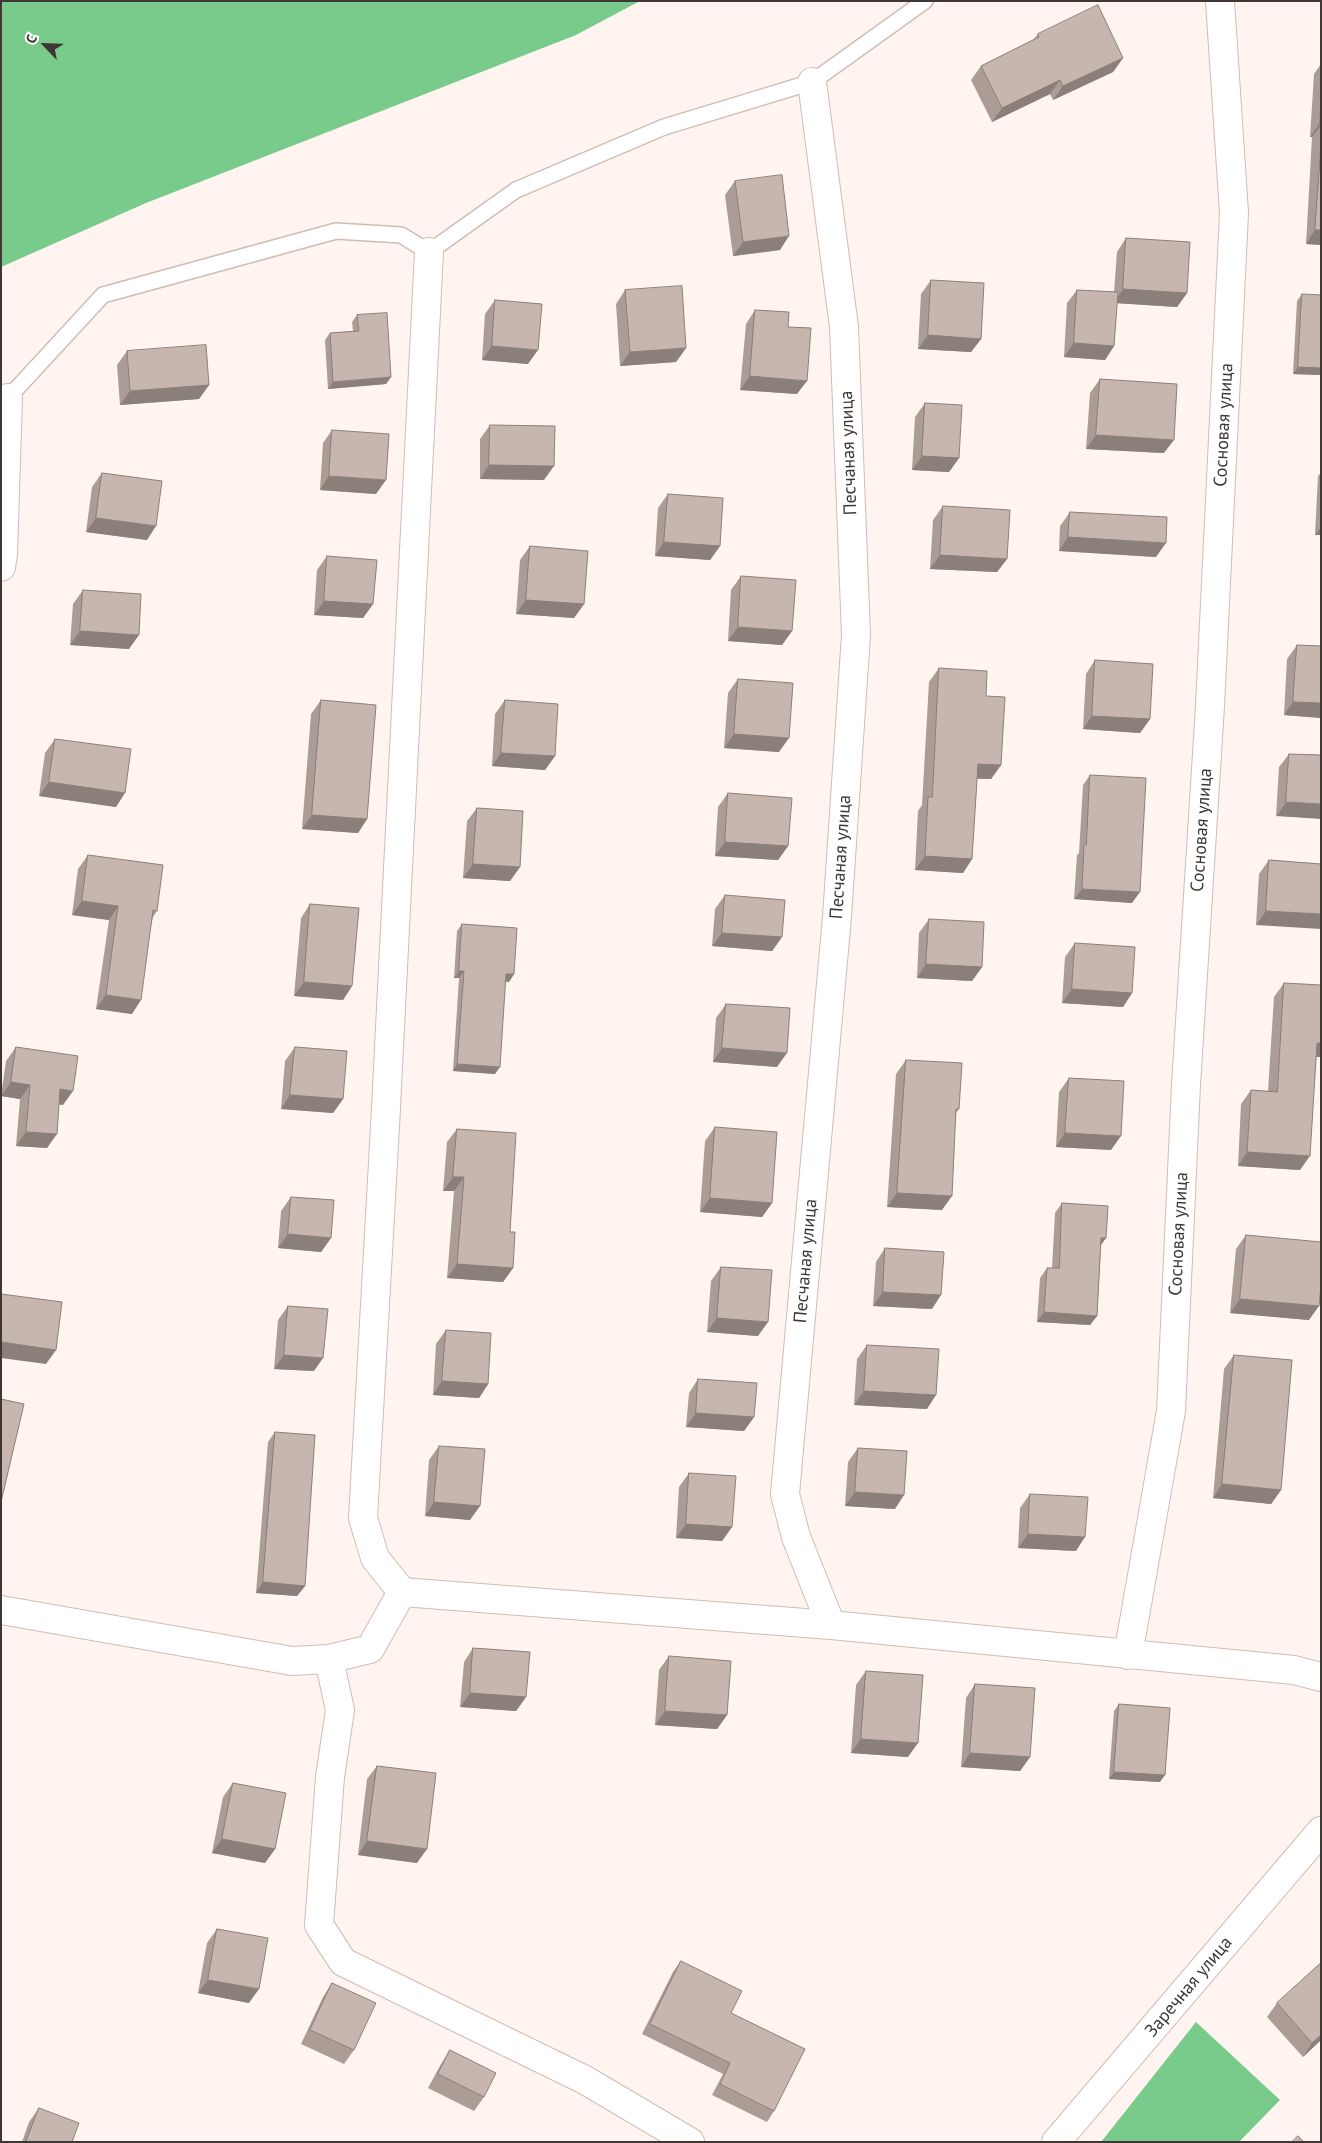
<!DOCTYPE html>
<html>
<head>
<meta charset="utf-8">
<style>
  body { margin:0 }
  #map { position:relative; width:1322px; height:2143px; overflow:hidden; background:#fff4ef; font-family:"PT Sans",sans-serif }
  canvas { display:block }
  .frame { position:absolute; inset:0; border:2px solid #3f3734; pointer-events:none }
  .north { position:absolute; left:20px; top:20px; width:50px; height:50px; -webkit-text-stroke:4px #fff; paint-order:stroke; rotate:294deg; font-size:14px; font-weight:700; line-height:20px; text-align:center; color:#3f3734 }
  .north::after { content:''; display:block; margin:auto; width:18px; height:22px; background:#3f3734; clip-path:polygon(50% 0,100% 100%,50% 72%,0 100%) }
</style>
</head>
<body>
<div id="map">
<canvas width="1322" height="2143"></canvas>
<div class="frame"></div>
<div class="north">С</div>
</div>
<script>
const context = document.querySelector('canvas').getContext('2d');
context.lineJoin = 'round';
function fillPath(path, color) {
  context.fillStyle = color;
  context.fill(path, 'evenodd');
}
function trace(path, color, width, dash) {
  context.strokeStyle = color;
  context.lineWidth = width;
  context.lineCap = dash ? 'butt' : 'round';
  context.setLineDash(dash || []);
  context.stroke(path);
}
function write(font, color, halo, rows, align = 'center') {
  context.font = font + ' "PT Sans",sans-serif';
  context.lineWidth = 4;
  context.setLineDash([]);
  context.textBaseline = 'middle';
  context.strokeStyle = halo;
  context.fillStyle = color;
  for (const [text, x, y, turn = 0] of rows) {
    context.save();
    context.translate(x, y);
    context.rotate((+turn || 0) * Math.PI / 180);
    context.textAlign = isNaN(turn) ? turn : align;
    if (halo) context.strokeText(text, 0, 0);
    context.fillText(text, 0, 0);
    context.restore();
  }
}
const forest = new Path2D(`
  M 1,1 L 640,1 L 576,35 L 146,203 L 1,267 Z
  M 1196,2022 L 1280,2100 L 1239,2142 L 1101,2142 Z`);
const service = new Path2D(`
  M 2,400 L 8,398 L 103,295 L 336,231 L 401,235 L 429,252 L 516,190 L 664,127 L 812,82 L 925,1`);
const minor = new Path2D(`
  M 812,82 L 844,327 L 856,635 L 837,917 L 785,1494 L 796,1537 L 831,1625
  M 1,567 L 3,554 L 8,398
  M 402,1592 L 375,1558 L 363,1518 L 385,1127 L 429,252
  M 1,1610 L 292,1661 L 329,1659 L 370,1649 L 402,1592 L 831,1625 L 1294,1670 L 1321,1677
  M 1128,1655 L 1171,1411 L 1186,1085 L 1210,706 L 1234,213 L 1220,1
  M 329,1659 L 340,1710 L 330,1777 L 319,1925 L 343,1962 L 585,2080 L 690,2142`);
const secondary = new Path2D(`
  M 1056,2142 L 1321,1831`);
const wall = new Path2D(`
  M 1038,34 L 1123,58 L 1113,72 L 1053,100 L 1050,94 L 992,122 L 971,80 L 981,66 L 1033,40 Z
  M 1321,64 L 1321,245 L 1306,244 L 1312,137 L 1310,137 L 1314,74 Z
  M 735,181 L 780,250 L 733,256 L 725,195 Z
  M 1126,238 L 1187,293 L 1177,307 L 1117,303 L 1114,346 L 1105,360 L 1064,357 L 1067,303 L 1077,290 L 1114,292 L 1117,252 Z
  M 931,280 L 981,339 L 971,352 L 918,349 L 921,294 Z
  M 625,290 L 686,348 L 676,362 L 620,366 L 616,304 Z
  M 1302,294 L 1321,375 L 1293,374 L 1297,301 Z
  M 495,300 L 528,364 L 482,360 L 485,314 Z
  M 755,310 L 797,394 L 740,390 L 746,324 Z
  M 357,315 L 391,377 L 386,384 L 328,389 L 325,340 L 330,333 L 353,331 L 352,322 Z
  M 127,351 L 209,385 L 199,399 L 120,405 L 117,365 Z
  M 1100,379 L 1164,453 L 1086,449 L 1090,393 Z
  M 925,403 L 959,458 L 949,472 L 912,470 L 915,417 Z
  M 490,425 L 544,480 L 480,479 L 480,439 Z
  M 332,430 L 376,494 L 320,490 L 323,443 Z
  M 102,473 L 147,540 L 86,532 L 92,487 Z
  M 1321,473 L 1321,535 L 1315,535 L 1318,476 Z
  M 668,494 L 720,546 L 710,560 L 655,556 L 658,508 Z
  M 943,506 L 1007,559 L 997,572 L 930,569 L 933,520 Z
  M 1070,512 L 1156,557 L 1059,551 L 1060,526 Z
  M 530,546 L 584,604 L 574,618 L 516,614 L 520,560 Z
  M 327,556 L 373,604 L 363,618 L 314,615 L 317,570 Z
  M 741,576 L 792,631 L 782,645 L 728,641 L 731,590 Z
  M 83,590 L 129,649 L 70,645 L 73,604 Z
  M 1297,645 L 1321,718 L 1284,715 L 1287,659 Z
  M 1095,660 L 1150,719 L 1140,733 L 1083,729 L 1086,674 Z
  M 939,668 L 986,696 L 1001,765 L 991,779 L 977,779 L 972,859 L 963,873 L 915,870 L 918,811 L 922,805 L 929,682 Z
  M 738,679 L 779,752 L 724,748 L 728,693 Z
  M 321,700 L 367,819 L 358,833 L 302,829 L 311,714 Z
  M 505,700 L 555,756 L 545,770 L 492,766 L 495,714 Z
  M 55,739 L 116,807 L 39,796 L 45,753 Z
  M 1289,754 L 1321,755 L 1276,816 L 1279,767 Z
  M 1090,775 L 1132,903 L 1074,899 L 1077,855 L 1079,853 L 1083,785 Z
  M 728,793 L 788,846 L 778,860 L 715,856 L 718,807 Z
  M 477,808 L 520,867 L 510,881 L 463,878 L 467,821 Z
  M 88,855 L 157,911 L 153,917 L 132,1014 L 96,1009 L 109,920 L 72,915 L 78,869 Z
  M 1269,860 L 1321,864 L 1256,925 L 1259,874 Z
  M 725,895 L 782,937 L 772,951 L 712,946 L 715,909 Z
  M 310,904 L 352,986 L 343,1000 L 294,996 L 301,918 Z
  M 929,919 L 982,967 L 972,981 L 917,978 L 919,933 Z
  M 462,924 L 514,974 L 509,982 L 505,981 L 495,1074 L 453,1071 L 459,978 L 454,978 L 457,931 Z
  M 1075,943 L 1132,993 L 1123,1007 L 1062,1003 L 1065,957 Z
  M 1284,983 L 1321,1057 L 1316,1057 L 1300,1170 L 1238,1166 L 1241,1104 L 1251,1090 L 1268,1091 L 1274,997 Z
  M 726,1004 L 777,1067 L 713,1062 L 716,1018 Z
  M 16,1047 L 63,1105 L 59,1104 L 47,1148 L 16,1146 L 20,1099 L 1,1096 L 6,1061 Z
  M 295,1047 L 343,1099 L 333,1113 L 281,1109 L 285,1061 Z
  M 906,1060 L 959,1109 L 956,1113 L 942,1210 L 887,1207 L 896,1074 Z
  M 1069,1078 L 1111,1150 L 1056,1147 L 1059,1092 Z
  M 715,1127 L 772,1203 L 762,1217 L 700,1212 L 705,1141 Z
  M 457,1129 L 513,1268 L 503,1282 L 447,1278 L 454,1191 L 443,1191 L 447,1142 Z
  M 291,1197 L 331,1238 L 321,1252 L 278,1248 L 281,1211 Z
  M 1062,1203 L 1101,1245 L 1097,1316 L 1090,1325 L 1037,1322 L 1040,1278 L 1047,1268 L 1052,1268 L 1055,1213 Z
  M 1246,1235 L 1309,1320 L 1230,1313 L 1236,1249 Z
  M 885,1248 L 932,1309 L 873,1306 L 876,1262 Z
  M 721,1267 L 758,1336 L 707,1332 L 711,1281 Z
  M 288,1306 L 314,1371 L 274,1369 L 278,1320 Z
  M 446,1330 L 488,1384 L 479,1398 L 433,1395 L 436,1344 Z
  M 867,1345 L 927,1409 L 854,1405 L 857,1359 Z
  M 1234,1355 L 1281,1490 L 1271,1504 L 1213,1498 L 1224,1369 Z
  M 698,1379 L 754,1417 L 744,1431 L 686,1427 L 689,1393 Z
  M 275,1432 L 305,1586 L 297,1596 L 256,1593 L 268,1442 Z
  M 439,1446 L 470,1520 L 425,1516 L 429,1460 Z
  M 858,1448 L 895,1509 L 845,1506 L 848,1462 Z
  M 689,1473 L 732,1527 L 722,1541 L 676,1538 L 679,1487 Z
  M 1030,1494 L 1076,1551 L 1018,1548 L 1020,1508 Z
  M 473,1648 L 526,1697 L 516,1711 L 460,1707 L 464,1662 Z
  M 669,1656 L 727,1715 L 717,1729 L 655,1725 L 659,1670 Z
  M 866,1671 L 908,1757 L 851,1753 L 856,1685 Z
  M 975,1684 L 1030,1757 L 1020,1771 L 961,1767 L 966,1698 Z
  M 1119,1704 L 1160,1782 L 1109,1779 L 1114,1711 Z
  M 377,1766 L 417,1863 L 358,1855 L 367,1779 Z
  M 233,1783 L 275,1849 L 265,1863 L 212,1853 L 223,1797 Z
  M 217,1929 L 249,2003 L 198,1993 L 207,1943 Z
  M 681,1961 L 731,2013 L 774,2111 L 767,2122 L 712,2095 L 723,2074 L 642,2034 L 673,1972 Z
  M 1321,1963 L 1321,2040 L 1303,2057 L 1267,2017 L 1277,2003 Z
  M 332,1983 L 354,2050 L 344,2064 L 301,2044 L 323,1997 Z
  M 450,2050 L 484,2097 L 474,2111 L 428,2088 L 441,2064 Z
  M 39,2108 L 72,2142 L 22,2142 L 29,2122 Z`);
const shadedWall = new Path2D(`
  M 1123,58 L 1113,72 L 1053,100 L 1063,86 Z
  M 1060,80 L 1050,94 L 992,122 L 1002,108 Z
  M 1320,123 L 1321,123 L 1321,125 L 1312,137 L 1310,137 Z
  M 1315,230 L 1321,230 L 1321,245 L 1306,244 Z
  M 789,236 L 780,250 L 733,256 L 743,242 Z
  M 1123,289 L 1187,293 L 1177,307 L 1114,303 Z
  M 928,335 L 981,339 L 971,352 L 918,349 Z
  M 1074,343 L 1114,346 L 1105,360 L 1064,357 Z
  M 492,346 L 538,350 L 528,364 L 482,360 Z
  M 686,348 L 676,362 L 620,366 L 630,352 Z
  M 1298,367 L 1321,368 L 1321,375 L 1293,374 Z
  M 750,376 L 807,381 L 797,394 L 740,390 Z
  M 391,377 L 386,384 L 328,389 L 333,382 Z
  M 209,385 L 199,399 L 120,405 L 130,391 Z
  M 1096,435 L 1174,440 L 1164,453 L 1086,449 Z
  M 922,456 L 959,458 L 949,472 L 912,470 Z
  M 489,465 L 554,466 L 544,480 L 480,479 Z
  M 329,476 L 386,480 L 376,494 L 320,490 Z
  M 96,518 L 156,526 L 147,540 L 86,532 Z
  M 1321,527 L 1321,535 L 1315,535 Z
  M 1068,537 L 1166,543 L 1156,557 L 1059,551 Z
  M 664,542 L 720,546 L 710,560 L 655,556 Z
  M 940,555 L 1007,559 L 997,572 L 930,569 Z
  M 526,600 L 584,604 L 574,618 L 516,614 Z
  M 324,601 L 373,604 L 363,618 L 314,615 Z
  M 738,627 L 792,631 L 782,645 L 728,641 Z
  M 80,631 L 139,635 L 129,649 L 70,645 Z
  M 1293,702 L 1321,703 L 1321,718 L 1284,715 Z
  M 1092,716 L 1150,719 L 1140,733 L 1083,729 Z
  M 734,734 L 789,738 L 779,752 L 724,748 Z
  M 501,753 L 555,756 L 545,770 L 492,766 Z
  M 978,764 L 1001,765 L 991,779 L 968,778 Z
  M 49,782 L 125,793 L 116,807 L 39,796 Z
  M 1286,802 L 1321,804 L 1321,819 L 1276,816 Z
  M 312,815 L 367,819 L 358,833 L 302,829 Z
  M 725,842 L 788,846 L 778,860 L 715,856 Z
  M 925,856 L 972,859 L 963,873 L 915,870 Z
  M 473,864 L 520,867 L 510,881 L 463,878 Z
  M 1082,889 L 1140,892 L 1132,903 L 1074,899 Z
  M 82,901 L 118,906 L 109,920 L 72,915 Z
  M 1266,911 L 1321,914 L 1321,929 L 1256,925 Z
  M 722,933 L 782,937 L 772,951 L 712,946 Z
  M 926,964 L 982,967 L 972,981 L 917,978 Z
  M 459,971 L 464,971 L 459,978 L 454,978 Z
  M 506,974 L 514,974 L 509,982 L 501,981 Z
  M 304,982 L 352,986 L 343,1000 L 294,996 Z
  M 1072,989 L 1132,993 L 1123,1007 L 1062,1003 Z
  M 106,995 L 141,1000 L 132,1014 L 96,1009 Z
  M 1317,1043 L 1321,1043 L 1321,1057 L 1307,1056 Z
  M 722,1048 L 787,1053 L 777,1067 L 713,1062 Z
  M 457,1064 L 500,1067 L 495,1074 L 453,1071 Z
  M 11,1082 L 30,1085 L 20,1099 L 1,1096 Z
  M 60,1089 L 73,1091 L 63,1105 L 50,1103 Z
  M 290,1095 L 343,1099 L 333,1113 L 281,1109 Z
  M 26,1132 L 57,1134 L 47,1148 L 16,1146 Z
  M 1065,1133 L 1121,1136 L 1111,1150 L 1056,1147 Z
  M 1247,1152 L 1310,1156 L 1300,1170 L 1238,1166 Z
  M 453,1177 L 464,1177 L 454,1191 L 443,1191 Z
  M 897,1193 L 952,1196 L 942,1210 L 887,1207 Z
  M 710,1198 L 772,1203 L 762,1217 L 700,1212 Z
  M 288,1234 L 331,1238 L 321,1252 L 278,1248 Z
  M 1101,1238 L 1106,1238 L 1099,1248 Z
  M 457,1264 L 513,1268 L 503,1282 L 447,1278 Z
  M 883,1292 L 941,1295 L 932,1309 L 873,1306 Z
  M 1240,1299 L 1319,1306 L 1309,1320 L 1230,1313 Z
  M 1044,1312 L 1097,1316 L 1090,1325 L 1037,1322 Z
  M 717,1318 L 768,1322 L 758,1336 L 707,1332 Z
  M 1,1342 L 56,1350 L 46,1364 L 1,1358 Z
  M 284,1355 L 323,1358 L 314,1371 L 274,1369 Z
  M 442,1381 L 488,1384 L 479,1398 L 433,1395 Z
  M 864,1391 L 936,1395 L 927,1409 L 854,1405 Z
  M 696,1413 L 754,1417 L 744,1431 L 686,1427 Z
  M 1222,1484 L 1281,1490 L 1271,1504 L 1213,1498 Z
  M 855,1492 L 904,1495 L 895,1509 L 845,1506 Z
  M 434,1502 L 480,1506 L 470,1520 L 425,1516 Z
  M 686,1524 L 732,1527 L 722,1541 L 676,1538 Z
  M 1028,1534 L 1085,1537 L 1076,1551 L 1018,1548 Z
  M 263,1582 L 305,1586 L 297,1596 L 256,1593 Z
  M 470,1693 L 526,1697 L 516,1711 L 460,1707 Z
  M 665,1711 L 727,1715 L 717,1729 L 655,1725 Z
  M 861,1739 L 918,1743 L 908,1757 L 851,1753 Z
  M 970,1753 L 1030,1757 L 1020,1771 L 961,1767 Z
  M 1114,1772 L 1165,1775 L 1160,1782 L 1109,1779 Z
  M 222,1839 L 275,1849 L 265,1863 L 212,1853 Z
  M 367,1841 L 427,1849 L 417,1863 L 358,1855 Z
  M 208,1980 L 259,1989 L 249,2003 L 198,1993 Z
  M 1321,2035 L 1321,2040 L 1303,2057 L 1312,2043 Z`);
const building = new Path2D(`
  M 1098,5 L 1123,58 L 1063,86 L 1060,80 L 1002,108 L 981,66 L 1039,37 L 1038,34 Z
  M 1321,105 L 1321,123 L 1320,123 Z
  M 1321,146 L 1321,230 L 1315,230 Z
  M 782,175 L 789,236 L 743,242 L 735,181 Z
  M 1126,238 L 1190,242 L 1187,293 L 1123,289 Z
  M 931,280 L 984,283 L 981,339 L 928,335 Z
  M 682,286 L 686,348 L 630,352 L 625,290 Z
  M 1077,290 L 1118,292 L 1114,346 L 1074,343 Z
  M 1302,294 L 1321,295 L 1321,368 L 1298,367 Z
  M 495,300 L 542,304 L 538,350 L 492,346 Z
  M 755,310 L 789,312 L 788,327 L 811,328 L 807,381 L 750,376 Z
  M 387,313 L 391,377 L 333,382 L 330,333 L 359,331 L 357,315 Z
  M 206,345 L 209,385 L 130,391 L 127,351 Z
  M 1100,379 L 1177,384 L 1174,440 L 1096,435 Z
  M 925,403 L 962,405 L 959,458 L 922,456 Z
  M 490,425 L 555,426 L 554,466 L 489,465 Z
  M 332,430 L 389,434 L 386,480 L 329,476 Z
  M 102,473 L 162,481 L 156,526 L 96,518 Z
  M 668,494 L 723,498 L 720,546 L 664,542 Z
  M 943,506 L 1010,510 L 1007,559 L 940,555 Z
  M 1070,512 L 1167,517 L 1166,543 L 1068,537 Z
  M 530,546 L 588,551 L 584,604 L 526,600 Z
  M 327,556 L 377,560 L 373,604 L 324,601 Z
  M 741,576 L 796,580 L 792,631 L 738,627 Z
  M 83,590 L 141,594 L 139,635 L 80,631 Z
  M 1297,645 L 1321,646 L 1321,703 L 1293,702 Z
  M 1095,660 L 1153,664 L 1150,719 L 1092,716 Z
  M 939,668 L 987,671 L 986,696 L 1005,697 L 1001,765 L 978,764 L 972,859 L 925,856 L 928,797 L 932,797 Z
  M 738,679 L 793,683 L 789,738 L 734,734 Z
  M 321,700 L 376,705 L 367,819 L 312,815 Z
  M 505,700 L 558,704 L 555,756 L 501,753 Z
  M 55,739 L 131,749 L 125,793 L 49,782 Z
  M 1289,754 L 1321,755 L 1321,804 L 1286,802 Z
  M 1090,775 L 1146,778 L 1140,892 L 1082,889 L 1084,845 L 1086,845 Z
  M 728,793 L 792,798 L 788,846 L 725,842 Z
  M 477,808 L 523,811 L 520,867 L 473,864 Z
  M 88,855 L 163,865 L 157,911 L 153,910 L 141,1000 L 106,995 L 118,906 L 82,901 Z
  M 1269,860 L 1321,864 L 1321,914 L 1266,911 Z
  M 725,895 L 785,900 L 782,937 L 722,933 Z
  M 310,904 L 359,908 L 352,986 L 304,982 Z
  M 929,919 L 984,922 L 982,967 L 926,964 Z
  M 462,924 L 517,928 L 514,974 L 506,974 L 500,1067 L 457,1064 L 464,971 L 459,971 Z
  M 1075,943 L 1135,947 L 1132,993 L 1072,989 Z
  M 1284,983 L 1321,985 L 1321,1043 L 1317,1043 L 1310,1156 L 1247,1152 L 1251,1090 L 1277,1092 Z
  M 726,1004 L 790,1008 L 787,1053 L 722,1048 Z
  M 16,1047 L 78,1056 L 73,1091 L 60,1089 L 57,1134 L 26,1132 L 30,1085 L 11,1082 Z
  M 295,1047 L 347,1051 L 343,1099 L 290,1095 Z
  M 906,1060 L 962,1063 L 959,1109 L 956,1109 L 952,1196 L 897,1193 Z
  M 1069,1078 L 1124,1081 L 1121,1136 L 1065,1133 Z
  M 715,1127 L 777,1132 L 772,1203 L 710,1198 Z
  M 457,1129 L 516,1133 L 510,1232 L 515,1232 L 513,1268 L 457,1264 L 464,1177 L 453,1177 Z
  M 291,1197 L 334,1200 L 331,1238 L 288,1234 Z
  M 1062,1203 L 1108,1206 L 1106,1238 L 1101,1238 L 1097,1316 L 1044,1312 L 1047,1268 L 1059,1268 Z
  M 1246,1235 L 1321,1242 L 1321,1286 L 1319,1306 L 1240,1299 Z
  M 885,1248 L 944,1252 L 941,1295 L 883,1292 Z
  M 721,1267 L 772,1270 L 768,1322 L 717,1318 Z
  M 1,1294 L 62,1302 L 56,1350 L 1,1342 Z
  M 288,1306 L 328,1309 L 323,1358 L 284,1355 Z
  M 446,1330 L 491,1333 L 488,1384 L 442,1381 Z
  M 867,1345 L 939,1349 L 936,1395 L 864,1391 Z
  M 1234,1355 L 1292,1360 L 1281,1490 L 1222,1484 Z
  M 698,1379 L 757,1383 L 754,1417 L 696,1413 Z
  M 1,1399 L 24,1404 L 1,1502 Z
  M 275,1432 L 315,1435 L 305,1586 L 263,1582 Z
  M 439,1446 L 485,1449 L 480,1506 L 434,1502 Z
  M 858,1448 L 907,1451 L 904,1495 L 855,1492 Z
  M 689,1473 L 736,1476 L 732,1527 L 686,1524 Z
  M 1030,1494 L 1088,1497 L 1085,1537 L 1028,1534 Z
  M 473,1648 L 530,1652 L 526,1697 L 470,1693 Z
  M 669,1656 L 731,1661 L 727,1715 L 665,1711 Z
  M 866,1671 L 923,1675 L 918,1743 L 861,1739 Z
  M 975,1684 L 1035,1688 L 1030,1757 L 970,1753 Z
  M 1119,1704 L 1170,1708 L 1165,1775 L 1114,1772 Z
  M 377,1766 L 436,1773 L 427,1849 L 367,1841 Z
  M 233,1783 L 286,1793 L 275,1849 L 222,1839 Z
  M 217,1929 L 268,1938 L 259,1989 L 208,1980 Z
  M 681,1961 L 742,1991 L 731,2013 L 805,2049 L 774,2111 L 720,2084 L 730,2063 L 650,2024 Z
  M 1321,1963 L 1321,2035 L 1312,2043 L 1277,2003 Z
  M 332,1983 L 376,2003 L 354,2050 L 310,2030 Z
  M 450,2050 L 496,2073 L 484,2097 L 438,2074 Z
  M 39,2108 L 79,2123 L 72,2142 L 26,2142 Z
  M 1298,2136 L 1304,2142 L 1292,2142 Z`);
const streetNames = [
  ["Сосновая улица",1224,425,-87],
  ["Песчаная улица",849,453,-92],
  ["Сосновая улица",1202,830,-86],
  ["Песчаная улица",841,857,-86],
  ["Сосновая улица",1179,1234,-87],
  ["Песчаная улица",806,1261,-85],
  ["Заречная улица",1189,1987,-50]
];
fillPath(forest, '#79cb8c');
trace(service, '#cebdb5', 18);
trace(minor, '#cebdb5', 30);
trace(secondary, '#cebdb5', 30);
trace(service, '#fff', 15);
trace(minor, '#fff', 28);
trace(secondary, '#fff', 28);
fillPath(wall, '#ab9d96');
fillPath(shadedWall, '#8b7f7a');
fillPath(building, '#c7b6ae');
trace(building, '#8b7f7a', 1);
write('18px', '#3f3734', '#fff', streetNames);
</script>
</body>
</html>
